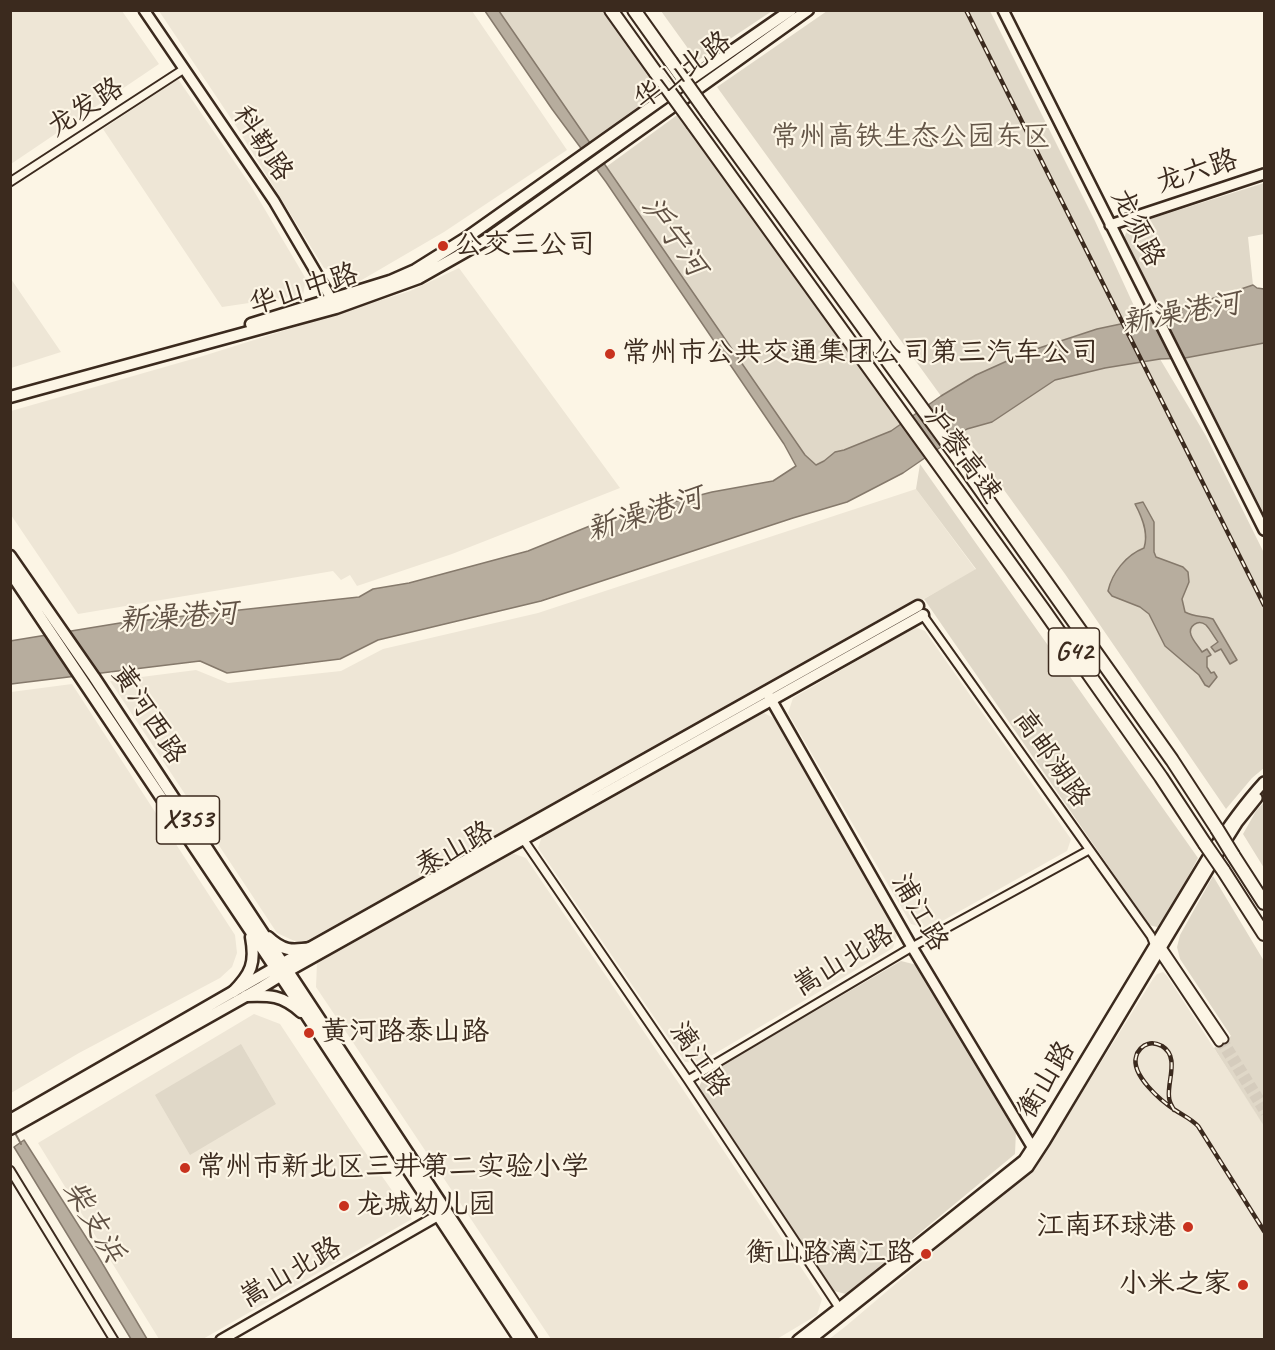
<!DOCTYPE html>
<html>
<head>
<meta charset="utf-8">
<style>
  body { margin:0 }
  #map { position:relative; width:1275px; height:1350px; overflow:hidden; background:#fcf5e5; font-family:Caveat,sans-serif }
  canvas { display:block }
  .frame { position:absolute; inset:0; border:12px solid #3b2a1e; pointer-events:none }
</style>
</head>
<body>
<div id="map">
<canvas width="1275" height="1350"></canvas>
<div class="frame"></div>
</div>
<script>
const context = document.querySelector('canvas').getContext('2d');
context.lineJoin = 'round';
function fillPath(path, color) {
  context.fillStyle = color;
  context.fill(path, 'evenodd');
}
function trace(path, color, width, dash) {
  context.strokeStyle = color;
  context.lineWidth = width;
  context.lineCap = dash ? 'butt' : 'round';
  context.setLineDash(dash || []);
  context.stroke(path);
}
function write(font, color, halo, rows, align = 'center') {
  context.font = font + ' Caveat,"LXGW WenKai TC",sans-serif';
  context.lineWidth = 4.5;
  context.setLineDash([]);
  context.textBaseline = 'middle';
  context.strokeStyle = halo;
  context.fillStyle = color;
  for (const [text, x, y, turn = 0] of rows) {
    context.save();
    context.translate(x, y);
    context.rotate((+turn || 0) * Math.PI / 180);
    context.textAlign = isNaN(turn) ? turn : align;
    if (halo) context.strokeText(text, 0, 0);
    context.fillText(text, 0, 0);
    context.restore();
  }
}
const built = new Path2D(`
  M 11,10 L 122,11 L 159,64 L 11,164 Z
  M 159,11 L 472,11 L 567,150 L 444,232 L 360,281 L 324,268 L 236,126 Z
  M 178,79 L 251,186 L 306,279 L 303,295 L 222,307 L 103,129 Z
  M 459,268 L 620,488 L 452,554 L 357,586 L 350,575 L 341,580 L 333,571 L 78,614 L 11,515 L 11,411 L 203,356 L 410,291 Z
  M 11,279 L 61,352 L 11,368 L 10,368 Z
  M 916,489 L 976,570 L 301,944 L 277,933 L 110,681 L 196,670 L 228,683 L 341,671 L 383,649 L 538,613 Z
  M 915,627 L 925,631 L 1071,839 L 1067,851 L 928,929 L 911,924 L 788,713 L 793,698 Z
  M 72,684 L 235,935 L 237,953 L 232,967 L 220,978 L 79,1053 L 11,1093 L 11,692 Z
  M 760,711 L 774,718 L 897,935 L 893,948 L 699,1063 L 685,1062 L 538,848 L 542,836 Z
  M 512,853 L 526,858 L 680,1085 L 822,1299 L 817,1315 L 777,1339 L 551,1339 L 316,987 L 317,963 Z
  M 1163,972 L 1167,976 L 1264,1125 L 1264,1339 L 828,1340 L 846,1326 L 1038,1163 L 1153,979 L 1157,974 Z
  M 254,1014 L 280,1024 L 358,1142 L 412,1219 L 203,1339 L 159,1339 L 38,1143 Z`);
const green = new Path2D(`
  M 499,11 L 604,11 L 663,92 L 590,144 Z
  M 661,11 L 772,11 L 697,61 Z
  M 827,11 L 990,11 L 1095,221 L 1140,319 C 1084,331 1028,349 977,375 C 965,381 953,389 941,396 L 717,87 Z
  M 680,113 L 903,423 L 891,431 L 844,450 L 835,452 L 824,461 L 816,466 L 805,456 L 606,167 Z
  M 1264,183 L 1264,234 L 1248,237 L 1253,285 L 1163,315 L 1124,239 L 1128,226 Z
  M 1264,343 L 1264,514 L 1185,358 Z
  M 1160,359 L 1206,436 L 1264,553 L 1264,768 L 1252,778 L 1226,809 L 1065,574 L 962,432 L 967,429 L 992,422 L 1055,380 L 1105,368 Z
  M 920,464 L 1198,858 L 1161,928 L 1149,925 L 924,599 L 976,569 L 916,489 Z
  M 1264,802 L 1264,868 L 1243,834 L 1256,811 Z
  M 1213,876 L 1264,961 L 1264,1126 L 1214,1048 L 1231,1036 L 1180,959 L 1177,947 L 1180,935 Z
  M 901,961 L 917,965 L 1016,1130 L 1015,1154 L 846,1294 L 834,1291 L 699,1087 L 704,1076 Z
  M 241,1044 L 276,1104 L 190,1155 L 155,1095 Z`);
const water = new Path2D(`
  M 485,11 L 499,11 L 805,455 L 816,465 L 824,461 L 835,452 L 844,450 L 891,431 L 941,396 L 976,375 L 1027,352 L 1097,329 L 1163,315 L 1253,285 L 1257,288 L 1264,289 L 1264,343 L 1185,358 L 1160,359 L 1105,368 L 1055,380 L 992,422 L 967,429 L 903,473 L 847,502 L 793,518 L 541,601 L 378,640 L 340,659 L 227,673 L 200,661 L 11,684 L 10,641 L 120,623 L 359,597 L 373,589 L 409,583 L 528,551 L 607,519 L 712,492 L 773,481 L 796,466 L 784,444 L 606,182 L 552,109 Z
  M 1143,502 L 1154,522 L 1154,552 L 1156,557 L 1183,567 L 1188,572 L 1189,582 L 1182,599 L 1185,612 C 1196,618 1202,615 1213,619 L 1237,660 L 1230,664 L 1221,649 L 1215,652 L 1211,647 L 1218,642 C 1214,637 1210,629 1206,625 C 1198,619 1188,626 1191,635 C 1193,641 1199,647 1202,652 L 1207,649 L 1211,655 L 1207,657 L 1207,667 L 1211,673 L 1214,672 L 1217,677 L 1209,687 L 1205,685 L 1199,675 L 1165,646 L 1149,614 L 1140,607 L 1112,596 L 1108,591 C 1112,573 1126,555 1144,548 C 1149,533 1142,517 1135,504 Z
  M 24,1140 L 98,1256 L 147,1339 L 131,1339 L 14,1147 Z`);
const stream = new Path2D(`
  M 14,1131 L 21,1144`);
const minorTunnel = new Path2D(`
  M 1224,1039 L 1264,1104
  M 1219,1042 L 1264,1114`);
const minor = new Path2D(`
  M 10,182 L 184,69
  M 922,614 L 1151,936 L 1155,946 L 1219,1042
  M 521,836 L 688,1080 L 842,1312
  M 1159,943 L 1224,1039
  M 688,1080 L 912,947 L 1089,850
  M 10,1170 L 114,1340`);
const tertiary = new Path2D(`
  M 144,10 L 274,201 L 335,305
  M 1003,10 L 1264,530
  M 1110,225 L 1264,174
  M 769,696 L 912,947 L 1034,1150
  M 221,1340 L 444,1212
  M 798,1340 L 839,1308 L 1024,1160 L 1039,1137 L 1208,857 C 1226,829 1242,806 1264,782
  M 810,1340 L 1028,1167 L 1045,1141 L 1212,863 L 1237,823 L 1257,798`);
const secondary = new Path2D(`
  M 251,324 L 390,281 L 415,270 L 466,238 L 658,102 L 791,10
  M 10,397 L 336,308 L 419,278 L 486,240 L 808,10
  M 10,1120 L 283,963 L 918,606
  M 10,1129 L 262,987 L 288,971 L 923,615`);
const primary = new Path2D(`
  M 10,556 L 94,677 L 531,1340
  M 10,572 L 286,984 L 520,1340
  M 268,937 C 283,951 291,951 311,948
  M 233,992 C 251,974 256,963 251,937
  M 246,996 C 270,995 282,995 301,1012`);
const motorway = new Path2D(`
  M 611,10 L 656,73
  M 634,10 L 671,62
  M 708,114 L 953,451 L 1172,760 L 1217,829
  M 693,124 L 1043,609 L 1161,777 L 1205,844
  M 1233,855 L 1264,903
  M 1223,870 L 1264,934`);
const rail = new Path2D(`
  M 966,10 L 1264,605
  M 1174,1110 C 1172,1106 1169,1102 1169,1097 C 1167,1081 1180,1057 1162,1046 C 1158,1044 1153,1042 1148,1044 C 1143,1045 1137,1051 1136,1057 C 1131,1075 1161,1101 1175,1110 C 1184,1116 1191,1119 1198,1126 L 1264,1231`);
const motorwayBridge = new Path2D(`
  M 671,62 L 708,114
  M 656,73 L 693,124
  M 1217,829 L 1233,855
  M 1205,844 L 1223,870`);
const markers = [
  [443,246,6,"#c8321e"],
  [610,354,6,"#c8321e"],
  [309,1033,6,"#c8321e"],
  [185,1168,6,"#c8321e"],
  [344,1206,6,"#c8321e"],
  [1188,1227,6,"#c8321e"],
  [926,1254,6,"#c8321e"],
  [1243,1285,6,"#c8321e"]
];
const shields = [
  [1074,652,51],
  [188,820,63]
];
const shieldNames = [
  ["G42",1074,652],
  ["X353",188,820]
];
const streetNames = [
  ["华山北路",683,71,-36],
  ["龙发路",86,108,-33],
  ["科勒路",262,144,56],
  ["龙六路",1197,172,-18],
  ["龙须路",1137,228,63],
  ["华山中路",304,290,-17],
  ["沪蓉高速",962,455,54],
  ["黄河西路",148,715,57],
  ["高邮湖路",1051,759,55],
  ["泰山路",455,850,-29],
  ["浦江路",919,913,60],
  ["嵩山北路",844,961,-31],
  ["漓江路",699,1060,56],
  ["衡山路",1047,1080,-59],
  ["嵩山北路",291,1273,-30]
];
const parkNames = [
  ["常州高铁生态公园东区",911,138]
];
const poiNames = [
  ["公交三公司",455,246],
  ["常州市公共交通集团公司第三汽车公司",622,354],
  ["黄河路泰山路",321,1033],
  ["常州市新北区三井第二实验小学",197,1168],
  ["龙城幼儿园",356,1206],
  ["江南环球港",1176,1227,"right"],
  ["衡山路漓江路",914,1254,"right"],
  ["小米之家",1231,1285,"right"]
];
const waterNames = [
  ["沪宁河",673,237,55],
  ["新澡港河",1181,314,-10],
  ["新澡港河",645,515,-17],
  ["新澡港河",178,618,-4],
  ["柴支浜",93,1222,59]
];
fillPath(built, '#eee6d6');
fillPath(green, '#e0d8c8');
fillPath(water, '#b7ad9e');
trace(water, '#85796b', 1.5);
trace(stream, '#85796b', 2);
trace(minorTunnel, '#d5ccbd', 7, [7, 3.5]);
trace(minor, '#3b2a1e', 11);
trace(tertiary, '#3b2a1e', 14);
trace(secondary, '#3b2a1e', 15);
trace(primary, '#3b2a1e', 15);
trace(motorway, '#3b2a1e', 16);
trace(minor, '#fcf5e5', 7);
trace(tertiary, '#fcf5e5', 9);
trace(secondary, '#fcf5e5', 10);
trace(primary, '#fcf5e5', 10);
trace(motorway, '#fcf5e5', 12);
trace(rail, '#3b2a1e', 4.5);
trace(rail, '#fcf5e5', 2, [7]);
trace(motorwayBridge, '#3b2a1e', 16, []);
trace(motorwayBridge, '#fcf5e5', 12);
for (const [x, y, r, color] of markers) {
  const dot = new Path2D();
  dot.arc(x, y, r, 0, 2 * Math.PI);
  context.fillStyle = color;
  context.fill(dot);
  trace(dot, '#fcf5e5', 2);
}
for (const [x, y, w] of shields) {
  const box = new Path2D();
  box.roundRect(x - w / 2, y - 24, w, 48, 4.5);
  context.fillStyle = '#fcf5e5';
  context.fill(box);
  trace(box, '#3b2a1e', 1.5);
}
write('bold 27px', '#3b2a1e', null, shieldNames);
write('28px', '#3b2a1e', '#fcf5e5', streetNames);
write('28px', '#645648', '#fcf5e5', parkNames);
write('28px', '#3b2a1e', '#fcf5e5', poiNames, 'left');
write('italic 30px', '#605144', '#fcf5e5', waterNames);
</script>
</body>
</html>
